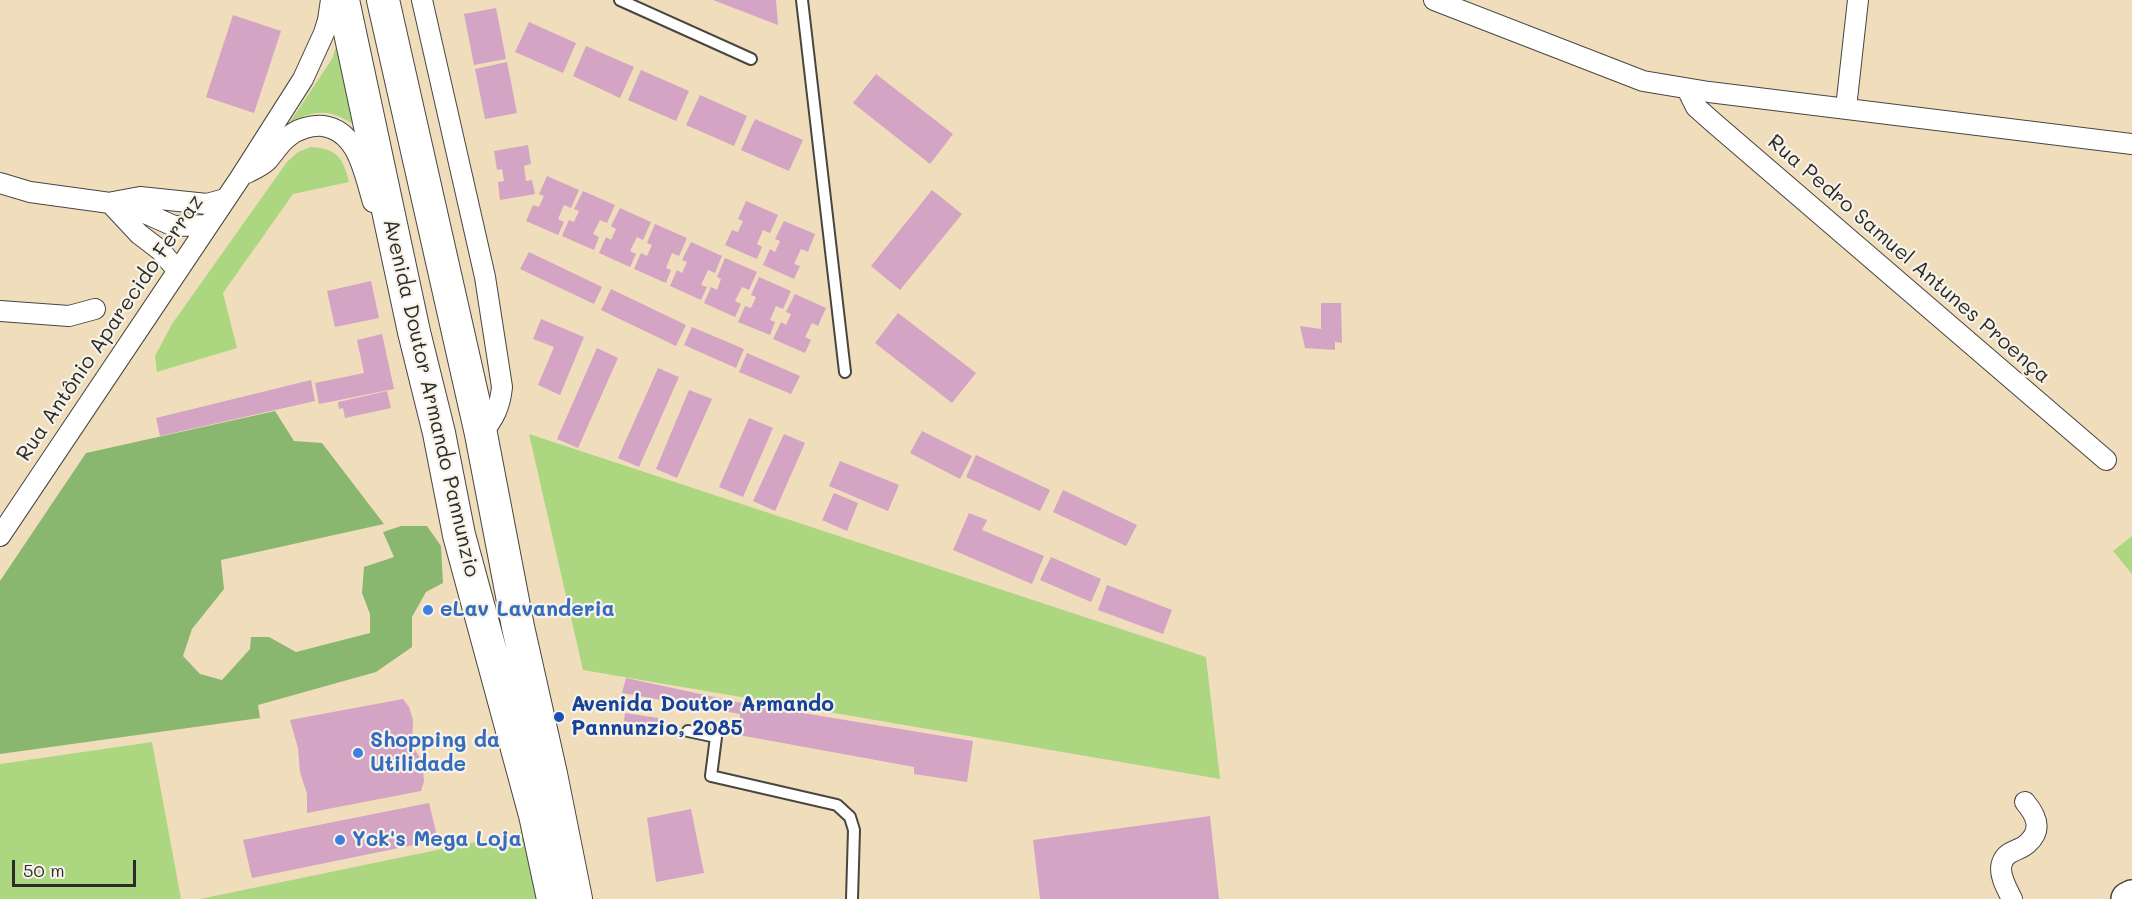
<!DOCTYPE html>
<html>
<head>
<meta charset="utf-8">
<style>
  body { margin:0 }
  #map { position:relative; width:2132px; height:899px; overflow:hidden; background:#f0ddbc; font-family:Mali,sans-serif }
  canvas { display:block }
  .scale { position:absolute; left:12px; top:860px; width:124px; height:27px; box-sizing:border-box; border:3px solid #2b2b2b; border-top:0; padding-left:8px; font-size:18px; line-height:21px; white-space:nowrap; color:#2b2b2b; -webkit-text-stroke:4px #f7f3e8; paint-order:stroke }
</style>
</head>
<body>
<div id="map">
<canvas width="2132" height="899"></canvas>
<div class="scale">50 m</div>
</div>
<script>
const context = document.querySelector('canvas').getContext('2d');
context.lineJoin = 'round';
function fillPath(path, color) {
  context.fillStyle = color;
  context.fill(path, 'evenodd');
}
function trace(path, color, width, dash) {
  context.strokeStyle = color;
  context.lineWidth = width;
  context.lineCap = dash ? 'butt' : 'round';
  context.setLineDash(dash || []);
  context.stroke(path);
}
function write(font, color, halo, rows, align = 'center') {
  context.font = font + ' Mali,sans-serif';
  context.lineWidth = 4.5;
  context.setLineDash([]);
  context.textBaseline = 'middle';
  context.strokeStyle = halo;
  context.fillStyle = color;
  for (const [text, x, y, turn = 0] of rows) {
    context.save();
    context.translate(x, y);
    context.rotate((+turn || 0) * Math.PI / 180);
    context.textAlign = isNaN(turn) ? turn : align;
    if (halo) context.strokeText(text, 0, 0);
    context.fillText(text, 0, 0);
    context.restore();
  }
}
const green = new Path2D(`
  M 336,46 L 345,51 L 357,127 C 332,109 318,109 290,122 L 332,59 Z
  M 311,147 C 337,149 343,157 349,182 L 293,194 L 223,293 L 237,348 L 157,372 L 155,356 L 172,324 L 287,162 L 298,152 Z
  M 529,434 L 1206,657 L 1220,779 L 583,670 Z
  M 2132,536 L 2132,574 L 2113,551 Z
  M 152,742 L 181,899 L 0,899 L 0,764 Z
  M 524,832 L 539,899 L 200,899 Z`);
const forest = new Path2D(`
  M 275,411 L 294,441 L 322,443 L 384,524 L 221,560 L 224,589 L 192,629 L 183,656 L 200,674 L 222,680 L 250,649 L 251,637 L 269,637 L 296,652 L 370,633 L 370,614 L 362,593 L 364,567 L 394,557 L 383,532 L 401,526 L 427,526 L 441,546 L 443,583 L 426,592 L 412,617 L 412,647 L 376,672 L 258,705 L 260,718 L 0,754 L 0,581 L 86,453 Z`);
const building = new Path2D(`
  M 713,0 L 776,0 L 778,25 Z
  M 496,8 L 506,59 L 474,65 L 464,14 Z
  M 233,15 L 281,31 L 254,113 L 206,97 Z
  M 529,22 L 576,43 L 563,73 L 515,52 Z
  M 586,46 L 634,67 L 620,98 L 573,76 Z
  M 507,62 L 517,113 L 485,119 L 475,69 Z
  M 641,70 L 689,91 L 676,121 L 628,100 Z
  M 876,74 L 953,134 L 930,164 L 853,103 Z
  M 700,95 L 747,116 L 734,146 L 686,125 Z
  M 755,119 L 803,140 L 789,171 L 741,150 Z
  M 528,145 L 531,164 L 524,166 L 526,181 L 532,180 L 535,194 L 500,200 L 498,182 L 504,181 L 502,169 L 497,170 L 494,151 Z
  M 547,176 L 579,190 L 571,208 L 564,205 L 558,219 L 564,222 L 558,235 L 526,221 L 533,205 L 539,207 L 544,196 L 539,194 Z
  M 932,190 L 962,214 L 900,290 L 871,266 Z
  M 583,191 L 615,205 L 607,223 L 600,220 L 593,234 L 599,237 L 594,250 L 562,236 L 569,220 L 574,222 L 579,211 L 574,209 Z
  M 746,201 L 778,215 L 770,233 L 763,230 L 757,244 L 762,247 L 757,259 L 725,245 L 732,230 L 738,232 L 743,221 L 738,219 Z
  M 620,208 L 651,222 L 643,240 L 637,237 L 630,251 L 636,254 L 630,267 L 599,253 L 606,237 L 611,240 L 616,229 L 611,226 Z
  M 784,221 L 815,234 L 808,252 L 801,249 L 794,264 L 800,266 L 794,279 L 763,265 L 770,249 L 775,252 L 780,241 L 775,239 Z
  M 655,224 L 687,238 L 679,256 L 672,253 L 666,268 L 671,270 L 666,283 L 634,269 L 641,253 L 647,256 L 652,245 L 647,243 Z
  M 691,242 L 722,256 L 715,273 L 708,270 L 701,285 L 707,287 L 701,300 L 670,286 L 677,270 L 682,273 L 687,262 L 682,260 Z
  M 529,252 L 602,287 L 594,304 L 520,269 Z
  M 725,258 L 757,272 L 749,290 L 742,287 L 735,301 L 741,304 L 735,317 L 704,303 L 711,287 L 717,290 L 721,279 L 717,277 Z
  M 759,277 L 791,291 L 783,309 L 776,306 L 770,320 L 775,322 L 770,335 L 738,322 L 745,306 L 751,308 L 756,297 L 751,295 Z
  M 371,281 L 379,318 L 335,327 L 327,291 Z
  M 611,289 L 686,325 L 676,346 L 601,310 Z
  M 795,294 L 826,308 L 818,326 L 812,323 L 805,337 L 811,340 L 805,353 L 773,339 L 781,322 L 786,325 L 791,314 L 786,312 Z
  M 1321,303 L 1341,303 L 1342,343 L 1335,342 L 1335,350 L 1305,348 L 1300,326 L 1321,329 Z
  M 898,313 L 976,373 L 952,403 L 875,343 Z
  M 541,319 L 584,337 L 560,395 L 538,385 L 554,347 L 533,339 Z
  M 692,327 L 744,349 L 736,368 L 684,345 Z
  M 382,334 L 394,389 L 319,404 L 315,383 L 364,373 L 357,340 Z
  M 597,348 L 618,358 L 578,448 L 557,439 Z
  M 747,353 L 800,376 L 791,394 L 739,372 Z
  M 658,368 L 679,377 L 639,467 L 618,458 Z
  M 311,380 L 315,401 L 160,436 L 156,418 Z
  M 689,390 L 712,399 L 677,478 L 656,469 Z
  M 387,391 L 391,408 L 345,418 L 343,408 L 339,409 L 338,402 Z
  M 749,418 L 773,428 L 743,497 L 719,487 Z
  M 922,431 L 972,456 L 960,479 L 910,453 Z
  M 784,434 L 805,443 L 775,511 L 753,501 Z
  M 976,455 L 1050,490 L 1040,511 L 966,477 Z
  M 840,461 L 899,485 L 888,511 L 829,486 Z
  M 1063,490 L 1137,525 L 1126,546 L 1053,512 Z
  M 834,493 L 858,503 L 847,531 L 822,520 Z
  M 969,513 L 987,520 L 982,530 L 1044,556 L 1032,584 L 953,550 Z
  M 1051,557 L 1101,579 L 1091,602 L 1040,580 Z
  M 1107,585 L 1172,610 L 1163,634 L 1098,610 Z
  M 626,678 L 742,703 L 973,741 L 967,782 L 914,774 L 914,767 L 739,735 L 740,714 L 622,693 Z
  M 403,699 L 409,707 L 413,720 L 412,745 L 420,758 L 423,769 L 424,781 L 421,791 L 307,813 L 307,794 L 300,772 L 298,748 L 290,720 Z
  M 625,713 L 658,718 L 658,729 L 624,721 Z
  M 429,803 L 438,840 L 252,878 L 243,840 Z
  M 691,809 L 704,873 L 656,882 L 647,818 Z
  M 1210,816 L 1219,899 L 1040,899 L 1033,840 Z`);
const service = new Path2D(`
  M 620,0 L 751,59
  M 802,0 L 845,372
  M 688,731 L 716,737 L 711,776 L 837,805 L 850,817 L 854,830 L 852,899`);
const minor = new Path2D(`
  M 422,0 L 485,277 L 502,387 C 500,407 494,419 481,434
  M 1434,0 L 1643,81 L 1709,92 L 2132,144
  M 1687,89 L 1696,107 L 1714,123 L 2106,460
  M 1846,108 L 1858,0
  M 247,173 C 254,169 262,166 267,161 C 274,153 280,143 288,137 C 297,129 311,125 323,126 C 358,131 364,173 373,202
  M 0,183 L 30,192 L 110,203 L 147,214 L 174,226 L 208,225
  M 113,202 L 140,197 L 207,204 L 225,199
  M 110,203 L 139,234 L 160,250 L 177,270
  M 0,311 L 69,316 L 95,309
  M 0,536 L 240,178 L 303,79 L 324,33 L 328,20 L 331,0
  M 2012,899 C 2007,889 1998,874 2002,863 C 2007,849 2019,852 2028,843 C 2043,829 2036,815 2025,802`);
const primary = new Path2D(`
  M 343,0 L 414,332 L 439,433 L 459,535 L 535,815 L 553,899
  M 383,0 L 481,434 L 518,627 L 551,774 L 576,899`);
const trunk = new Path2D(`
  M 2128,899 L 2132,897`);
const markers = [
  [428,610,6,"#3f7fe0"],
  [559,717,6,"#1a4fb4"],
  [358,753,6,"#3f7fe0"],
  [340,840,6,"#3f7fe0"]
];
const streetNames = [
  ["Rua Pedro Samuel Antunes Proença",1909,259,41],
  ["Rua Antônio Aparecido Ferraz",110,328,-56],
  ["Avenida Doutor Armando Pannunzio",431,398,77]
];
const shopNames = [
  ["eLav Lavanderia",440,610],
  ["Shopping da",370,741],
  ["Utilidade",370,765],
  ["Yck's Mega Loja",352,840]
];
const transitNames = [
  ["Avenida Doutor Armando",571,705],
  ["Pannunzio, 2085",571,729]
];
fillPath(green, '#add681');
fillPath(forest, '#8ab76f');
fillPath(building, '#d3a4c4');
trace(service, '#494641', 14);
trace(minor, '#494641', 22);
trace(primary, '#494641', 34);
trace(trunk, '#494641', 36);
trace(service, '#fff', 10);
trace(minor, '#fff', 20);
trace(primary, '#fff', 32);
trace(trunk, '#fff', 33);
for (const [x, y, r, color] of markers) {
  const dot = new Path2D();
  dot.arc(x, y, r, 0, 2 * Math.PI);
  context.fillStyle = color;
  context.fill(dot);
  trace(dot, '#f7f3e8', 2);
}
write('21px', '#2b2b2b', '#f7f3e8', streetNames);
write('bold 21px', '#366cbe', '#f7f3e8', shopNames, 'left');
write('bold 21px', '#164399', '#f7f3e8', transitNames, 'left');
</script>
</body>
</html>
